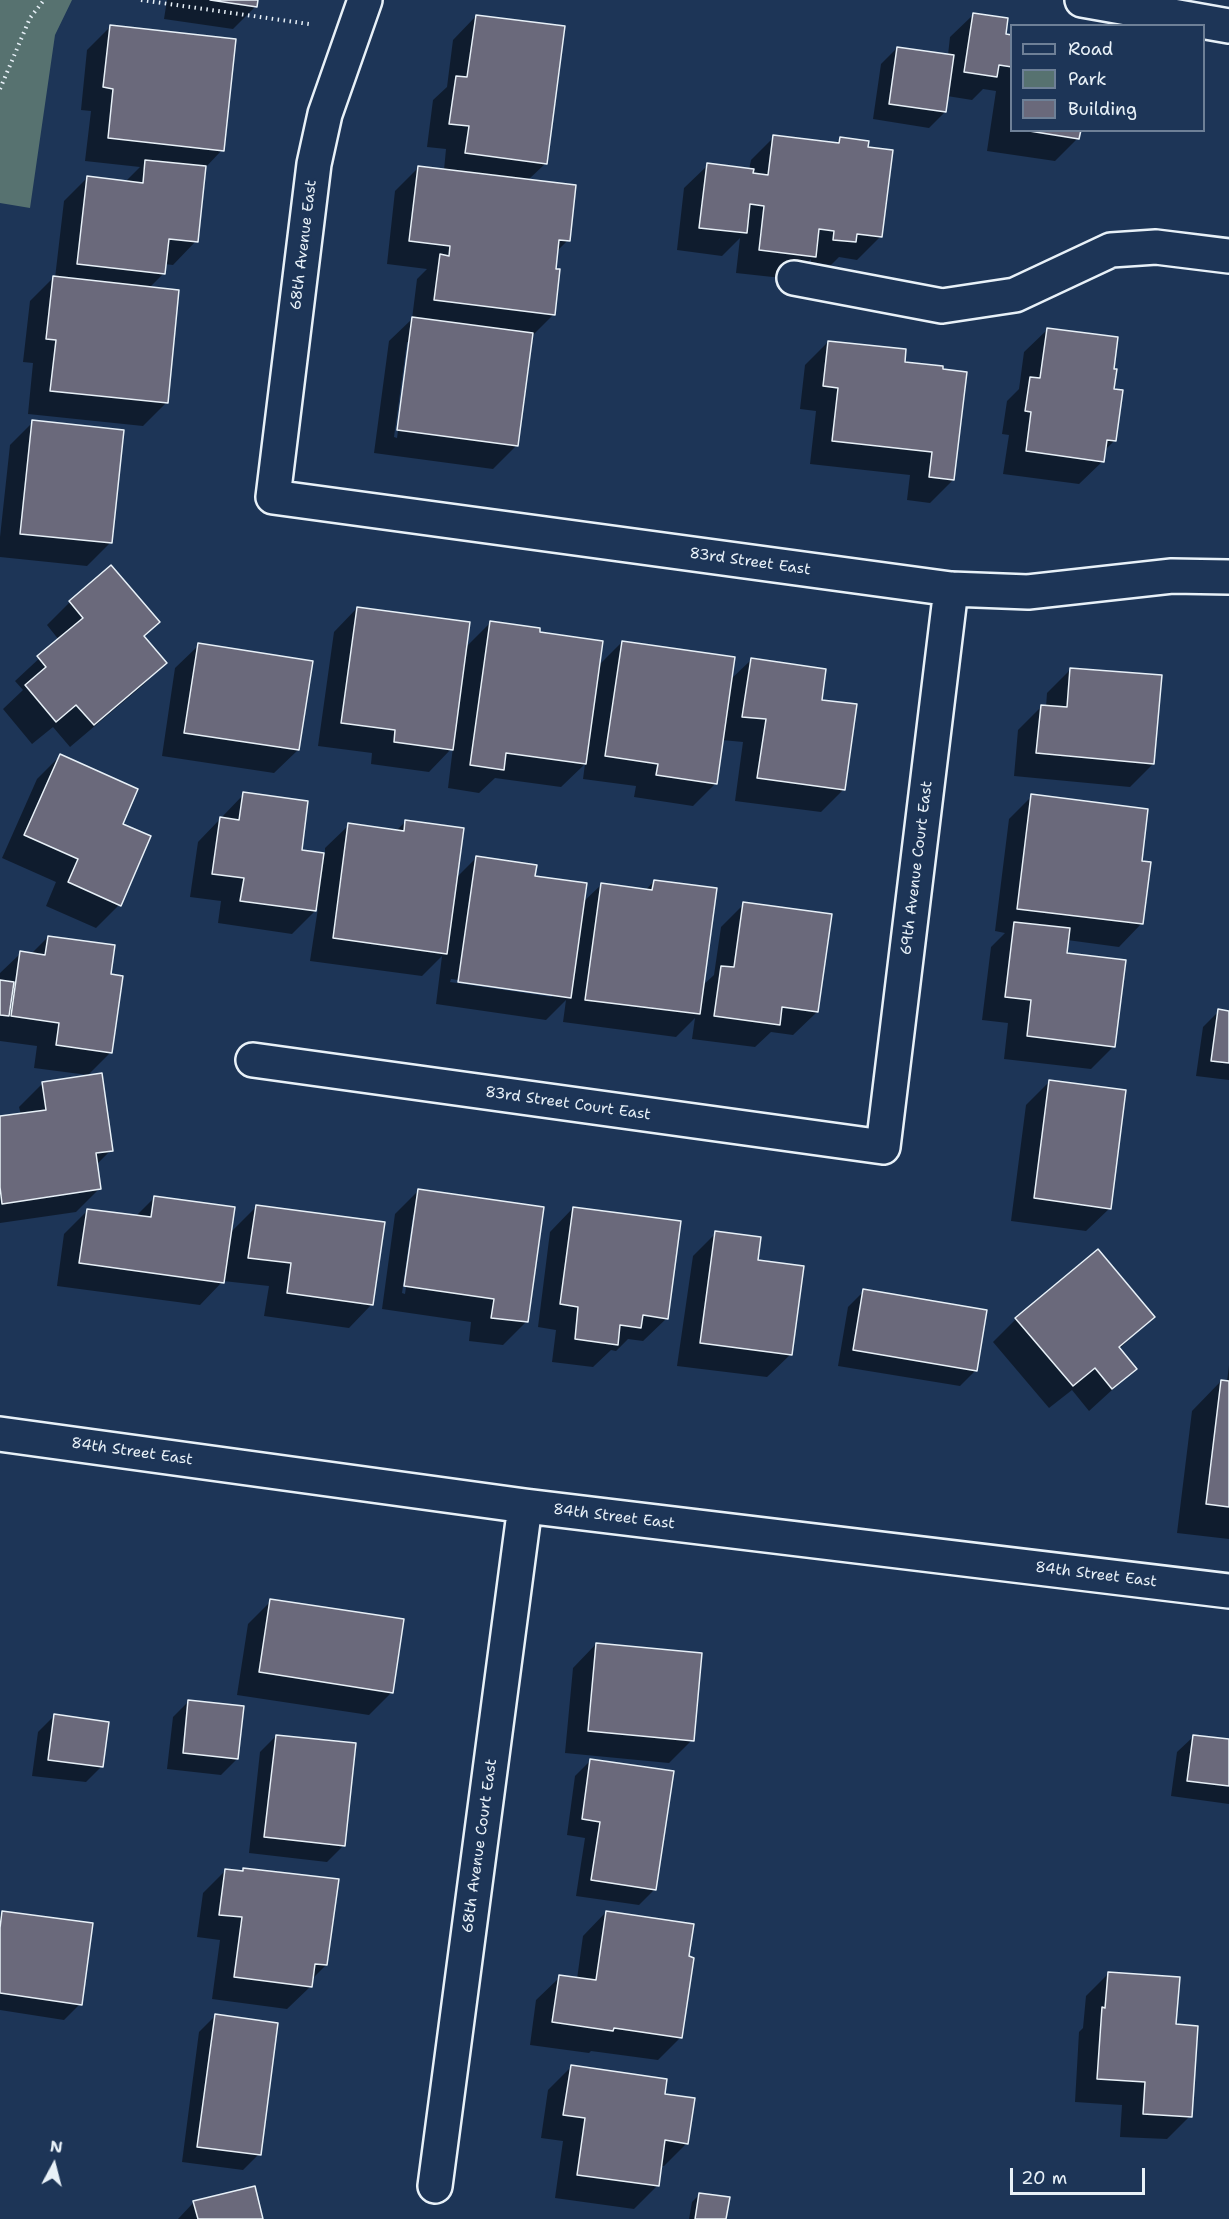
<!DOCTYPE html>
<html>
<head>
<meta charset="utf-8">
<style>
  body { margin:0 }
  #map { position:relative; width:1229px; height:2219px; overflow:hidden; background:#1d3557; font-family:"Shantell Sans",sans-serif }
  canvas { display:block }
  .legend { position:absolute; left:1010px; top:24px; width:195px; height:108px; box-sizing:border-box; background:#1d3557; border:2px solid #6e8097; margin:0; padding:8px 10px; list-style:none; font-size:18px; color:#e8f1f8 }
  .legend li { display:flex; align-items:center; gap:12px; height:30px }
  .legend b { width:30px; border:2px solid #6e8097 }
  .north { position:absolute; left:24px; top:2135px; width:60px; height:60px; -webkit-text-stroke:4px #1d3557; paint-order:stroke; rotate:7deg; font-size:16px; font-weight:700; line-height:24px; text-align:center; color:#e8f1f8 }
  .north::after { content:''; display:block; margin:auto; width:21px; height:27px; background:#e8f1f8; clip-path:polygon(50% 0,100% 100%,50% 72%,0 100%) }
  .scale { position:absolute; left:1010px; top:2168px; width:135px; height:27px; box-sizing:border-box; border:3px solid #e8f1f8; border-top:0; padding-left:8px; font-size:18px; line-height:21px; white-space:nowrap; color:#e8f1f8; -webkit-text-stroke:4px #1d3557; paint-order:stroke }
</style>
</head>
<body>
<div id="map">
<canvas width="1229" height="2219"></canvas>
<ul class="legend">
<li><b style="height:8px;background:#1d3557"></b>Road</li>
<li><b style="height:16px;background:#577270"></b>Park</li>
<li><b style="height:16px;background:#6a697b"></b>Building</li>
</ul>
<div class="north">N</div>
<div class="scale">20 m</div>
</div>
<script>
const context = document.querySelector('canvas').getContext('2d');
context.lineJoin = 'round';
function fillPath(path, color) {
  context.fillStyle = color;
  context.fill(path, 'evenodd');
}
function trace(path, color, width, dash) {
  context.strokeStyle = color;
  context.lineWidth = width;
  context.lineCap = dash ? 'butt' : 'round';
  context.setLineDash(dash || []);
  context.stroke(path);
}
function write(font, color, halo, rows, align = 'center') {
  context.font = font + ' "Shantell Sans",sans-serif';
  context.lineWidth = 4.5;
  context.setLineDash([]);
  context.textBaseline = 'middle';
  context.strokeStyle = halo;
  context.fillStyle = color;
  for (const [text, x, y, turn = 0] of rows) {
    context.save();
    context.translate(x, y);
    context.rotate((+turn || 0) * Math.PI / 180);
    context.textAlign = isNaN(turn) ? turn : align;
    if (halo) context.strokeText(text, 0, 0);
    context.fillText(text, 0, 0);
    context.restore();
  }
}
const green = new Path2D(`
  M 0,0 L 72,0 L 55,35 L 30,208 L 0,203 Z`);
const shadow = new Path2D(`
  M 167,0 L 257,0 L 256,6 L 233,29 L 164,19 Z
  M 974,14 L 1004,35 L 1012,36 L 1012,130 L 1079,130 L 1078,138 L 1055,161 L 987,151 L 996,91 L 983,89 L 972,100 L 947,96 L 945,112 L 929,128 L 873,119 L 881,64 L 897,48 L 948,55 L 950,37 Z
  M 476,16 L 546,163 L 528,180 L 568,240 L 556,252 L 554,314 L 531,337 L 516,446 L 493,469 L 374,453 L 389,341 L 412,319 L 417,279 L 427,269 L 387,264 L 395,191 L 419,167 L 444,170 L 446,149 L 427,147 L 433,100 L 447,87 L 453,40 ZM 407,342 L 410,342 L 397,438 L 394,437 Z
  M 111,26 L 222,150 L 205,168 L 196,241 L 173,265 L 164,264 L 163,274 L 149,288 L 166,403 L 143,426 L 28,414 L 33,363 L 23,362 L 30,301 L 53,278 L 55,278 L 64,201 L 88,177 L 125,182 L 140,167 L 85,161 L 91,111 L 81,110 L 87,50 Z
  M 774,137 L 835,144 L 840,139 L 880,237 L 857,260 L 839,257 L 831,265 L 811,262 L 811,259 L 791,279 L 736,273 L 740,238 L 722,256 L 677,250 L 684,188 L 708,165 L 749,170 L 751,160 Z
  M 1048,329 L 1112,370 L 1114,441 L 1104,451 L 1103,461 L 1079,484 L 1003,474 L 1009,435 L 1002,434 L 1007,401 L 1019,389 L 1024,352 Z
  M 828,342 L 903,363 L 953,480 L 930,503 L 907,500 L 910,475 L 810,464 L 816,411 L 800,409 L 805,365 Z
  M 33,422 L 110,543 L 87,566 L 0,557 L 0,537 L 10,445 Z
  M 70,602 L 143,637 L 165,663 L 142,686 L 70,747 L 53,727 L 32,744 L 3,709 L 23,690 L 15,681 L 59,640 L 47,625 Z
  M 357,608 L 465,648 L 491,622 L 538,633 L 598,666 L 622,642 L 730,680 L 751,660 L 820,701 L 844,789 L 821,812 L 735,801 L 743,742 L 722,740 L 716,783 L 693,806 L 634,797 L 636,786 L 583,779 L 585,764 L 561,787 L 495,778 L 479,793 L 448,788 L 453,747 L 429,772 L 371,764 L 372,753 L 318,746 L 334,632 Z
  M 199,645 L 298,750 L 274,773 L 162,756 L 175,668 Z
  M 1071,669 L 1153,764 L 1130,787 L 1014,776 L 1018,730 L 1041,707 L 1046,707 L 1047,693 Z
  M 60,756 L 121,824 L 119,905 L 96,928 L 46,906 L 56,882 L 2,858 L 37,779 Z
  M 244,794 L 300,851 L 325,854 L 325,848 L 349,825 L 396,831 L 406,821 L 455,879 L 476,858 L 534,877 L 582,903 L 601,885 L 645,891 L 654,881 L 702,986 L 714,975 L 721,927 L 744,904 L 817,1012 L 793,1035 L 771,1032 L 755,1047 L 692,1039 L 695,1018 L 676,1037 L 563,1022 L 566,1000 L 546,1020 L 436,1004 L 442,956 L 422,976 L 310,961 L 318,908 L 292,934 L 218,923 L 221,901 L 190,897 L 198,842 ZM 451,979 L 552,993 L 552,997 L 450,982 Z
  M 1032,796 L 1140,862 L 1142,923 L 1119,947 L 1067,940 L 1065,954 L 1114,1046 L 1091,1069 L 1004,1059 L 1008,1023 L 982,1020 L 991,947 L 1005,933 L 995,931 L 1009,819 Z
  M 48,937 L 109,976 L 111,1052 L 88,1075 L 34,1068 L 37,1046 L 0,1041 L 0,973 L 21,953 L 31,954 Z
  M 1219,1011 L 1229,1012 L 1229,1080 L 1196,1076 L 1203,1027 Z
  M 1050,1081 L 1110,1208 L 1086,1231 L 1011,1221 L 1026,1105 Z
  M 43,1083 L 111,1150 L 96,1165 L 99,1189 L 76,1212 L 0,1223 L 0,1118 L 21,1115 L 19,1107 Z
  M 418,1191 L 526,1322 L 503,1345 L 469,1341 L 471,1322 L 382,1309 L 395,1214 ZM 413,1215 L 416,1215 L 405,1294 L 402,1293 Z
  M 154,1198 L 230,1233 L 257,1206 L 372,1304 L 349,1328 L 264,1316 L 269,1286 L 223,1281 L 200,1305 L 57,1286 L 64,1234 L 88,1210 L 135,1217 Z
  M 573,1208 L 667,1318 L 643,1341 L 628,1339 L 616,1351 L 611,1350 L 593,1367 L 552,1362 L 556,1330 L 538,1327 L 550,1232 Z
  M 716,1233 L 756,1261 L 791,1354 L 767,1377 L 677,1366 L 693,1256 Z
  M 864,1291 L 976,1370 L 960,1386 L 838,1366 L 848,1307 Z
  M 1153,1317 L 1119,1349 L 1135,1369 L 1089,1411 L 1072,1390 L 1049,1408 L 993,1342 L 1016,1319 Z
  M 1229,1365 L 1229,1539 L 1177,1533 L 1192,1411 L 1221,1381 L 1227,1382 Z
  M 271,1601 L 392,1692 L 369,1715 L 237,1695 L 248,1624 Z
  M 596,1644 L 692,1740 L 669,1763 L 565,1753 L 573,1668 Z
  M 189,1701 L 237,1759 L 221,1775 L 167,1769 L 173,1717 Z
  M 54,1716 L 102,1766 L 86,1782 L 32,1776 L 38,1732 Z
  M 276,1736 L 343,1846 L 327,1862 L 249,1853 L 260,1752 Z
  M 1193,1737 L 1229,1741 L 1229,1804 L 1171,1796 L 1177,1752 Z
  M 591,1760 L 655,1889 L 639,1905 L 576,1896 L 585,1838 L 567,1835 L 575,1776 Z
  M 244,1869 L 326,1965 L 312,1979 L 311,1986 L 287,2009 L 212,1999 L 220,1940 L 197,1937 L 203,1893 L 226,1870 L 241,1872 Z
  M 3,1912 L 80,2004 L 64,2020 L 0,2010 L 0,1915 Z
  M 606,1912 L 687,1957 L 681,2037 L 658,2060 L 591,2051 L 589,2053 L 530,2045 L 536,2000 L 560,1977 L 577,1979 L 583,1936 Z
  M 1109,1973 L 1175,2026 L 1190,2116 L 1167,2139 L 1120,2137 L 1122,2105 L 1075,2102 L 1079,2032 L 1083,2028 L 1086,1996 Z
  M 215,2016 L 259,2154 L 243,2170 L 182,2162 L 199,2032 Z
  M 571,2067 L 663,2095 L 687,2143 L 664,2166 L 660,2166 L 657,2186 L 634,2209 L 555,2198 L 563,2141 L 541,2138 L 548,2090 Z
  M 700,2194 L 725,2219 L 689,2219 L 692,2202 Z
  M 194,2202 L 261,2219 L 178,2219 Z`);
const building = new Path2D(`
  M 210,0 L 258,0 L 257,7 Z
  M 973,13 L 1008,18 L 1006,34 L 1012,35 L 1012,67 L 999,65 L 997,77 L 964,72 Z
  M 476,15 L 565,26 L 547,164 L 465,153 L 469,126 L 449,124 L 456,76 L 467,77 Z
  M 110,25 L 236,39 L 224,151 L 108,138 L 113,89 L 103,87 Z
  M 897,47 L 954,55 L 946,112 L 889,104 Z
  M 1023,130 L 1081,130 L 1079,139 Z
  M 773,135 L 839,143 L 840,137 L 869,141 L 868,147 L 893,150 L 882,237 L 857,234 L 856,242 L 833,240 L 834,231 L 819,229 L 816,257 L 759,250 L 764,206 L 750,204 L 747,233 L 699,228 L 707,163 L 754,169 L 753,173 L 768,175 Z
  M 145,160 L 206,166 L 198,242 L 169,239 L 165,274 L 77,264 L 87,176 L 143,183 Z
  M 418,166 L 576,185 L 570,241 L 559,240 L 556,269 L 560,269 L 555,315 L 434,300 L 440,254 L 449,256 L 450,246 L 409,241 Z
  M 53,276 L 179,290 L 168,403 L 50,391 L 56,340 L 46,339 Z
  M 412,317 L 533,333 L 518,446 L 397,430 Z
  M 1047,328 L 1118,337 L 1114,369 L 1117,369 L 1114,389 L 1123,390 L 1116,441 L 1107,440 L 1104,462 L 1026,451 L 1031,412 L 1025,411 L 1030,377 L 1040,378 Z
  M 828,341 L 906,349 L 905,362 L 943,366 L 943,369 L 967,372 L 954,480 L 929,477 L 932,452 L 832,441 L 838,388 L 823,386 Z
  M 32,420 L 124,430 L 112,543 L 20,534 Z
  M 111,565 L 160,622 L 144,636 L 167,663 L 94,725 L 76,705 L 56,722 L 25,685 L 46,667 L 37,656 L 83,618 L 69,601 Z
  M 357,607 L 470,622 L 453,750 L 394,742 L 395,730 L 341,723 Z
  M 490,621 L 540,628 L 540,632 L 603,641 L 586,764 L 506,753 L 504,770 L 470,765 Z
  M 622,641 L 735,657 L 717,784 L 656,775 L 658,764 L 605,756 Z
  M 198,643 L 313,661 L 299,750 L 184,733 Z
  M 751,658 L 826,669 L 822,700 L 857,704 L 845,790 L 757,778 L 766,719 L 742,717 Z
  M 1070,668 L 1162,675 L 1154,764 L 1036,753 L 1041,705 L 1067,707 Z
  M 60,754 L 138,789 L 123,824 L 151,836 L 121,906 L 68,882 L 78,859 L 24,835 Z
  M 243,792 L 308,801 L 302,850 L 324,853 L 316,911 L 240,901 L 244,878 L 212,874 L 220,817 L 239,820 Z
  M 1031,794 L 1148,809 L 1142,861 L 1151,862 L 1143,924 L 1017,909 Z
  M 405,820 L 464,828 L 447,954 L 333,938 L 348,823 L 404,831 Z
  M 476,856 L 537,865 L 535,876 L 587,883 L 571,998 L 458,982 Z
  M 654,880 L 717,888 L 700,1014 L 585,1000 L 601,883 L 652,890 Z
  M 743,902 L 832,914 L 818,1012 L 782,1007 L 780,1025 L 714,1016 L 721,966 L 734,967 Z
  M 1014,922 L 1070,928 L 1067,953 L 1126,960 L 1115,1047 L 1027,1036 L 1031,1000 L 1005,997 Z
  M 48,936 L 115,945 L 111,974 L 123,976 L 112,1053 L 56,1045 L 59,1023 L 11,1016 L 20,951 L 45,955 Z
  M 0,980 L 14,982 L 9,1016 L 0,1015 Z
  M 1218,1009 L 1229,1011 L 1229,1063 L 1211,1061 Z
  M 102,1073 L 113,1151 L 96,1153 L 101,1189 L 2,1204 L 0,1187 L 0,1116 L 46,1110 L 42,1082 Z
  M 1049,1080 L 1126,1090 L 1111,1209 L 1034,1198 Z
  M 418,1189 L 544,1207 L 528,1322 L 491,1318 L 494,1299 L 404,1286 Z
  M 154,1196 L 235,1207 L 224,1283 L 79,1263 L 87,1209 L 151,1217 Z
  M 256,1205 L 385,1222 L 373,1305 L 287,1293 L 291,1263 L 248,1258 Z
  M 573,1207 L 681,1221 L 668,1319 L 643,1315 L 641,1328 L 620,1325 L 618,1345 L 575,1339 L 578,1307 L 560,1304 Z
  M 715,1231 L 761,1237 L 758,1260 L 804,1266 L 792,1355 L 700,1343 Z
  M 1098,1249 L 1155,1317 L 1119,1347 L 1137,1369 L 1112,1389 L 1095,1368 L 1073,1386 L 1015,1318 Z
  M 863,1289 L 987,1310 L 977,1371 L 853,1350 Z
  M 1221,1380 L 1229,1381 L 1229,1507 L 1206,1504 Z
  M 270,1599 L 404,1619 L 393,1693 L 259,1672 Z
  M 596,1643 L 702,1653 L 694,1741 L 588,1731 Z
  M 188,1700 L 244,1706 L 238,1759 L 183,1753 Z
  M 54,1714 L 109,1722 L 103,1767 L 48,1760 Z
  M 276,1735 L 356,1743 L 345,1846 L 264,1837 Z
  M 1193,1735 L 1229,1739 L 1229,1786 L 1187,1781 Z
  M 590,1759 L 674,1771 L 656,1890 L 591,1880 L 600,1822 L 582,1819 Z
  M 243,1868 L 339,1879 L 327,1965 L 315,1964 L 312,1987 L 234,1977 L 242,1917 L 219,1915 L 225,1869 L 243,1871 Z
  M 2,1911 L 93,1923 L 82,2005 L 0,1993 L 0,1928 Z
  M 606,1911 L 694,1924 L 689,1956 L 694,1958 L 682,2038 L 614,2028 L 613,2031 L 552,2022 L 559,1975 L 596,1980 Z
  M 1108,1972 L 1180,1977 L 1176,2024 L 1198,2026 L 1192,2117 L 1143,2114 L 1145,2082 L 1097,2079 L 1102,2007 L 1105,2008 Z
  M 215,2014 L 278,2023 L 261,2155 L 197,2147 Z
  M 571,2065 L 667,2079 L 665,2094 L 695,2098 L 688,2144 L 665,2140 L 659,2186 L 577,2175 L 585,2118 L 563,2115 Z
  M 255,2186 L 263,2219 L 198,2219 L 193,2201 Z
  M 699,2193 L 730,2197 L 726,2219 L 695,2219 Z`);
const path = new Path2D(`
  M 141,0 L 309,24
  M 0,89 L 30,18 L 44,0`);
const minor = new Path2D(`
  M 365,0 L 325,114 L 314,164 L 273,497 L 951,589 L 1028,592 L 1172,576 L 1229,577
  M 1082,0 L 1229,26
  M 794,278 L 942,306 L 1015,295 L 1111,250 L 1156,247 L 1229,256
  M 253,1060 L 883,1147 L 951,589
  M 0,1434 L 525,1506 L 1229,1591
  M 435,2186 L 525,1506`);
const streetNames = [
  ["68th Avenue East",304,245,-83],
  ["83rd Street East",750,562,8],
  ["69th Avenue Court East",917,868,-83],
  ["83rd Street Court East",568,1104,8],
  ["84th Street East",132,1452,8],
  ["84th Street East",614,1517,7],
  ["84th Street East",1096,1575,7],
  ["68th Avenue Court East",480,1846,-82]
];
fillPath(green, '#577270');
fillPath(shadow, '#0007');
fillPath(building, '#6a697b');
trace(building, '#e8f1f8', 1.5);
trace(minor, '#e8f1f8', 38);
trace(path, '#e8f1f8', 4, [1.5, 4.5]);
trace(minor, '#1d3557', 33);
write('15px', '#e8f1f8', '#1d3557', streetNames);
</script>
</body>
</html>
